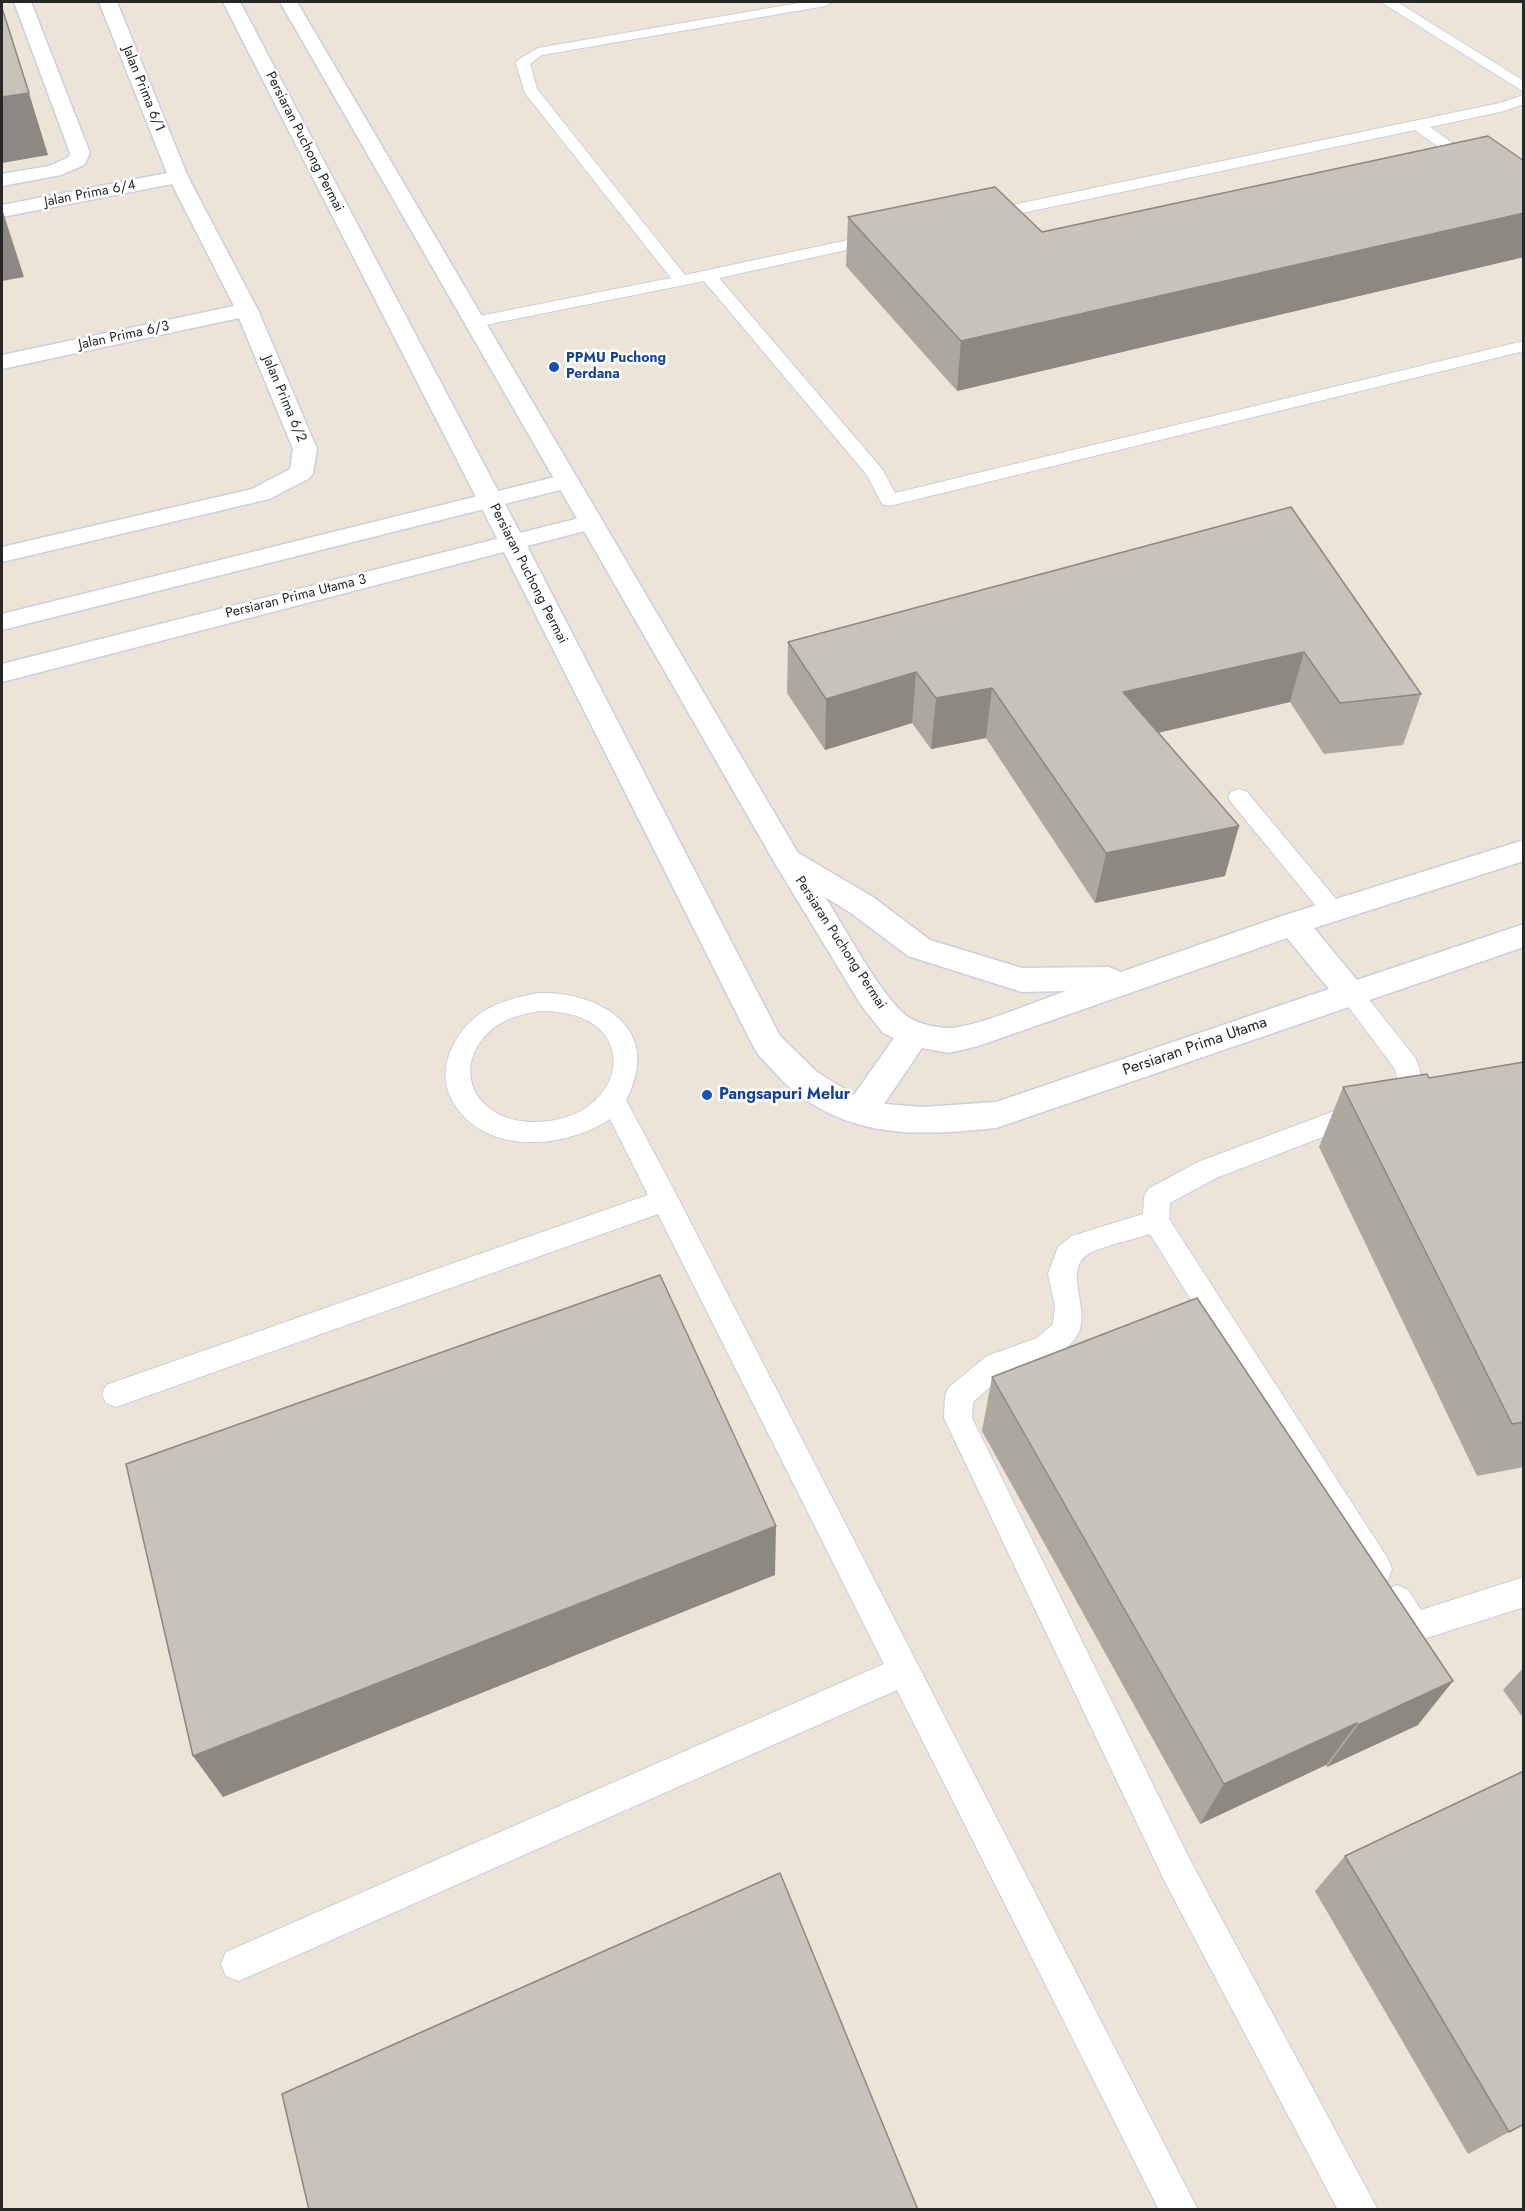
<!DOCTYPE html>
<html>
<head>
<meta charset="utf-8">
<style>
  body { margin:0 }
  #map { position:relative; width:1525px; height:2211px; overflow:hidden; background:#ebe4d7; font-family:Jost,sans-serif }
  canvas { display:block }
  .frame { position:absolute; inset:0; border:3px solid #272727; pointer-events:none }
</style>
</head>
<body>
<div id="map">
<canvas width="1525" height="2211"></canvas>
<div class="frame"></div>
</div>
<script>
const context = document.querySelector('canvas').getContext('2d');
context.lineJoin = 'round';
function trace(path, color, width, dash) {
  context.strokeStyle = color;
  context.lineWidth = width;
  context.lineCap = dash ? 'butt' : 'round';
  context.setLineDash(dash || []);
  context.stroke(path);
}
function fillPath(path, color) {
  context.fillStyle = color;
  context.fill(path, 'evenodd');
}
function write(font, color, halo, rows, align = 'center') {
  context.font = font + ' Jost,sans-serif';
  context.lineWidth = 5;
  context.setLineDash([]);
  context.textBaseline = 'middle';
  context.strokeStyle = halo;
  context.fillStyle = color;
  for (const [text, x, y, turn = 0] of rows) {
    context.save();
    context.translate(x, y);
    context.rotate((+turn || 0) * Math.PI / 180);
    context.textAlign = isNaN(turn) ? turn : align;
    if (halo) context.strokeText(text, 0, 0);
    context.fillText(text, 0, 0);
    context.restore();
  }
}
const service = new Path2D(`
  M 805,2 L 832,2 L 825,6 L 542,55 L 530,64 L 537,89 L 685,275 L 881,233 L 887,235 L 889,238 L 887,241 L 719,278 L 882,469 L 895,493 L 1524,341 L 1524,351 L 889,506 L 882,504 L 867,475 L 704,281 L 475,327 L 469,326 L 467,322 L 469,318 L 475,317 L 671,278 L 525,93 L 516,63 L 518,60 L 538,48 Z
  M 1381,2 L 1397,2 L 1524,81 L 1524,92 Z
  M 1524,95 L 1524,104 L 1504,111 L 1430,127 L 1524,194 L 1524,207 L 1518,205 L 1415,130 L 984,221 L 976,216 L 984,211 L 1500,103 Z
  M 1239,789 L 1247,792 L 1341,905 L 1345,911 L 1341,917 L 1333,919 L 1325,917 L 1231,802 L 1228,797 L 1231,792 Z
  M 1351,985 L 1360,988 L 1416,1059 L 1425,1087 L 1421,1094 L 1398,1108 L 1216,1178 L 1170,1203 L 1169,1219 L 1388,1559 L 1392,1569 L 1388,1579 L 1377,1583 L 1366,1579 L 1150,1234 C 1131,1240 1110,1244 1092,1252 C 1057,1268 1097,1314 1074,1340 C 1057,1360 1033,1362 1009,1373 C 996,1379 984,1393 973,1402 L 972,1418 L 1189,1858 L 1378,2210 L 1338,2210 L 1165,1882 L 944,1418 L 945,1396 L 949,1387 L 987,1356 L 1037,1338 L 1053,1324 L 1055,1306 L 1048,1274 L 1058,1247 L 1072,1236 L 1143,1214 L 1144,1197 L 1148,1189 L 1198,1162 L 1380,1094 L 1398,1083 L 1395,1069 L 1339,994 L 1342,988 Z
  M 539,993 C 604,992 663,1031 626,1100 L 675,1192 L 1198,2210 L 1159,2210 L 897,1690 L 250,1976 L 238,1981 L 226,1976 L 221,1964 L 226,1952 L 884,1664 L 658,1214 L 116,1407 L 106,1403 L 102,1394 L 106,1385 L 648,1195 L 610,1119 C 563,1150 480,1156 451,1098 C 442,1079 445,1060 455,1042 C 473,1009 504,999 539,993 ZM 539,1011 C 650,1009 629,1125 531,1122 C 473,1120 447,1064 496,1026 C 509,1017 524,1014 539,1011 Z
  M 1524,1577 L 1524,1607 L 1414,1642 L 1403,1638 L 1382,1600 L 1386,1590 L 1397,1585 L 1408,1590 L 1421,1610 Z`);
const minor = new Path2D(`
  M 14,2 L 31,2 L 90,153 L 84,165 L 61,175 L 2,186 L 2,174 L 49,166 L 69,157 L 70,153 Z
  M 99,2 L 117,2 L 188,177 L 258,310 L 317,449 L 313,473 L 310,478 L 269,499 L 2,562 L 2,547 L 252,489 L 290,469 L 293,449 L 239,318 L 2,369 L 2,355 L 234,306 L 172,184 L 2,217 L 2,205 L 167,173 Z
  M 567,474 L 576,476 L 579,481 L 576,486 L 2,630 L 2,614 Z
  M 591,515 L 600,517 L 603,522 L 600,527 L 2,682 L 2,664 Z`);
const secondary = new Path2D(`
  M 223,2 L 240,2 L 525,542 L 780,1036 L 817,1072 L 854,1095 L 894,1038 L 883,1033 L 861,1005 L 776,865 L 280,2 L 297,2 L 798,853 L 873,897 L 930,940 L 1022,968 L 1109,967 L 1121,972 L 1282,916 L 1524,840 L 1524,861 L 1314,928 L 1357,980 L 1524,924 L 1524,947 L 996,1128 C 924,1135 860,1140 799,1095 C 783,1083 770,1067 757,1053 L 752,1044 L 499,542 ZM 825,897 L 851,913 L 908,956 L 1022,992 L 1066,991 C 1040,1000 971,1029 948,1028 C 935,1028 915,1023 905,1015 C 877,990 846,929 825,897 ZM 1287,938 L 1329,989 L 996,1102 L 923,1107 L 884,1104 L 922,1048 L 949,1053 L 978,1046 Z`);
const wall = new Path2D(`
  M 1524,161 L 1524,257 L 957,391 L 846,266 L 848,217 L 1042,232 Z
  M 1291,507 L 1421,694 L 1403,745 L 1324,754 L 1290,702 L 1158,733 L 1225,876 L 1095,903 L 986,738 L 931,749 L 912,723 L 825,750 L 787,693 L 788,642 Z
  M 1524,1062 L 1524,1467 L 1477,1476 L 1319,1147 L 1343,1087 L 1429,1078 Z
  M 992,1377 L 1418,1725 L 1327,1767 L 1326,1765 L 1200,1824 L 982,1431 Z
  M 1524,1667 L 1524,1719 L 1503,1690 Z
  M 1345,1856 L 1524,2124 L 1468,2154 L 1315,1891 Z`);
const shadedWall = new Path2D(`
  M 29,93 L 48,155 L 2,163 L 2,97 Z
  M 3,212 L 24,277 L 2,281 L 2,212 Z
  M 1524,213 L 1524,257 L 957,391 L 961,341 Z
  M 1304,652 L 1290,702 L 1113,743 L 1123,692 Z
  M 916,672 L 912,723 L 825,750 L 826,699 Z
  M 992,688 L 986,738 L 931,749 L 936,698 Z
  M 1239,826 L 1225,876 L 1095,903 L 1106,853 Z
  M 776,1526 L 775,1575 L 223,1797 L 193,1756 Z
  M 1453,1681 L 1418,1725 L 1327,1767 L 1358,1725 Z
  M 1357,1723 L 1326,1765 L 1200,1824 L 1224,1784 Z`);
const building = new Path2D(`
  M 2,8 L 29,93 L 2,97 Z
  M 1488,136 L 1524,161 L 1524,213 L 961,341 L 848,217 L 995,187 L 1042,232 Z
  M 1291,507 L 1421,694 L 1340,703 L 1304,652 L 1123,692 L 1239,826 L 1106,853 L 992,688 L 936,698 L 916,672 L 826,699 L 788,642 Z
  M 1524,1062 L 1524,1422 L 1512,1424 L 1343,1087 L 1427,1074 L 1429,1078 Z
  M 660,1275 L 776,1526 L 193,1756 L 126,1464 Z
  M 1197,1298 L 1453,1681 L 1358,1725 L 1357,1723 L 1224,1784 L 992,1377 Z
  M 1524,1771 L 1524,2124 L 1509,2132 L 1345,1856 Z
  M 780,1873 L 918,2210 L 309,2210 L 282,2094 Z`);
const markers = [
  [554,367,6,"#1a4fb4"],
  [707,1095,6,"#1a4fb4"]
];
const farStreetnames = [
  ["Jalan Prima 6/1",143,89,68],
  ["Persiaran Puchong Permai",304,142,63],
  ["Jalan Prima 6/4",90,194,-11],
  ["Jalan Prima 6/3",124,336,-12],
  ["Jalan Prima 6/2",284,399,67],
  ["Persiaran Puchong Permai",528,574,63],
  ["Persiaran Prima Utama 3",296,597,-14],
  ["Persiaran Puchong Permai",840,943,57]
];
const farTransitnames = [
  ["PPMU Puchong",566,359],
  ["Perdana",566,375]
];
const streetNames = [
  ["Persiaran Prima Utama",1195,1047,-19]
];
const transitNames = [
  ["Pangsapuri Melur",719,1095]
];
trace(service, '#cccee1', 2);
trace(minor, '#cccee1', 3);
trace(secondary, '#cccee1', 3);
fillPath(service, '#fff');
fillPath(minor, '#fff');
fillPath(secondary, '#fff');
fillPath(wall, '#aca8a0');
fillPath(shadedWall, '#8c8882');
fillPath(building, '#c8c3ba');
trace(building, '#8c8882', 1.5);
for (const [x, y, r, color] of markers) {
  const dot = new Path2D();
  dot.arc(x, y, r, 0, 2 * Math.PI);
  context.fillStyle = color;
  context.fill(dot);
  trace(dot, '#fff', 2);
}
write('14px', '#272727', '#fff', farStreetnames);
write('bold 14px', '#164399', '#fff', farTransitnames, 'left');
write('16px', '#272727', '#fff', streetNames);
write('bold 16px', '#164399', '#fff', transitNames, 'left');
</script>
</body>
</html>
